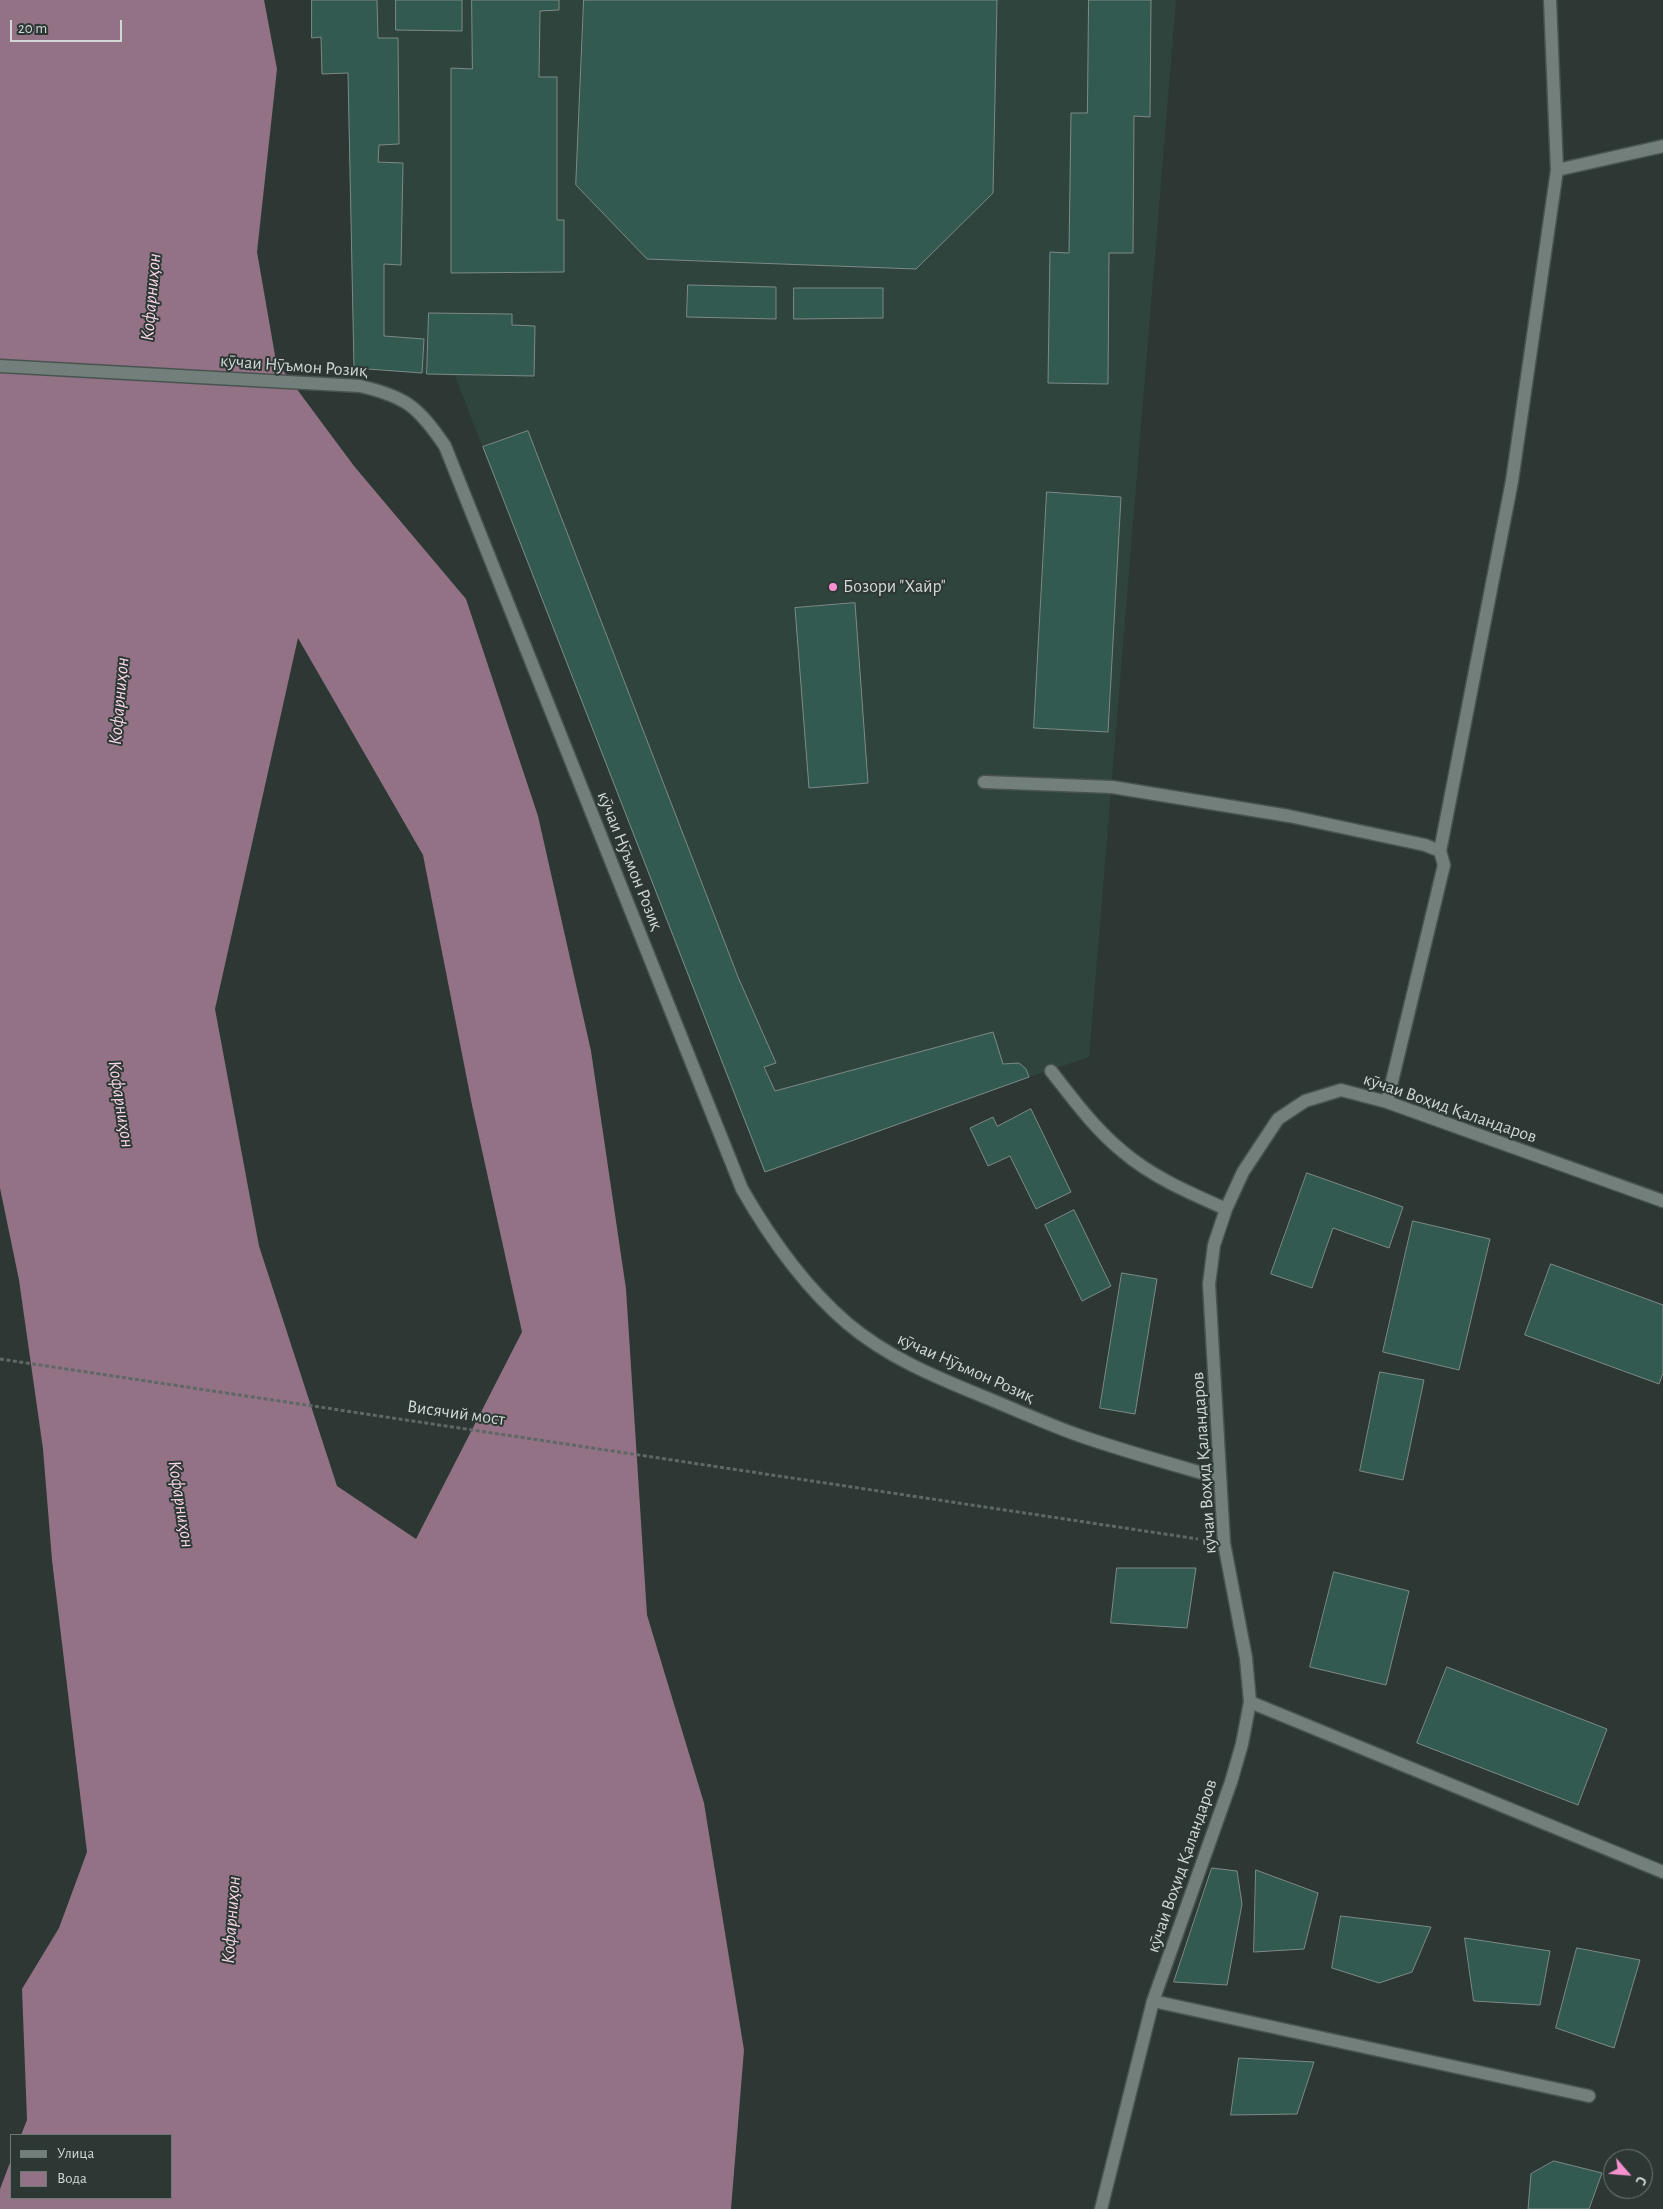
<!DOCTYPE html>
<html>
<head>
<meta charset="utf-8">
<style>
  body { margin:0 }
  #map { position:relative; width:1663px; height:2209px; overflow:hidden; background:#2d3835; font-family:"Alegreya Sans",sans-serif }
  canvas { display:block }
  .legend { position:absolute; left:10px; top:2134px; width:162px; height:65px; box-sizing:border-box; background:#2d3835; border:1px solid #6e7875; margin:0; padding:6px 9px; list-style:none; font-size:15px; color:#d0d8d5 }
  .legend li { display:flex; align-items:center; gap:10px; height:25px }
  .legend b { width:25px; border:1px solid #6e7875 }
  .north { position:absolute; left:1603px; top:2149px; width:50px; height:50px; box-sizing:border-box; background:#2d3835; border:1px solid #6e7875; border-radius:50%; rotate:117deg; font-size:14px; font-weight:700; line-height:20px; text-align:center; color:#d0d8d5 }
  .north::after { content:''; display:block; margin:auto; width:18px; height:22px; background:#f790cf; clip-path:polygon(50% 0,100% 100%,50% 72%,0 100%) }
  .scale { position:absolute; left:10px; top:20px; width:112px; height:22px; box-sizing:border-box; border:2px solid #d0d8d5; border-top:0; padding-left:6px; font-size:15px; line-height:18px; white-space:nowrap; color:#d0d8d5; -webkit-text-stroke:4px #2d3835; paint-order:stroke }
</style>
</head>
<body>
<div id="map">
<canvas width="1663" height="2209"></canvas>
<ul class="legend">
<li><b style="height:6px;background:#727f7b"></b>Улица</li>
<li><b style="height:14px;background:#927284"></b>Вода</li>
</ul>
<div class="north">С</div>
<div class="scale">20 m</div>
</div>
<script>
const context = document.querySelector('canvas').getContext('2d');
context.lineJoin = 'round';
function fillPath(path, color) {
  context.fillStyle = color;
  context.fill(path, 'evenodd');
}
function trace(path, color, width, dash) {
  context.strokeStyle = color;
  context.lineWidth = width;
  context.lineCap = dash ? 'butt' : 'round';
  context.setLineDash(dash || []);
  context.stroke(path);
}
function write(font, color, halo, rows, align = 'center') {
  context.font = font + ' "Alegreya Sans",sans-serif';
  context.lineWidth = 4;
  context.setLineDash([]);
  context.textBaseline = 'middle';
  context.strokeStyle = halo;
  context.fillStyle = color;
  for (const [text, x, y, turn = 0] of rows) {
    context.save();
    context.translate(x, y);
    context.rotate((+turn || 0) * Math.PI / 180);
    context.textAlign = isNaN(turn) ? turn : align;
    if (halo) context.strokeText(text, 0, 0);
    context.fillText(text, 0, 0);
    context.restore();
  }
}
const built = new Path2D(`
  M 346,0 L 1176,0 L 1089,1057 L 1029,1077 L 764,1172 L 455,376 L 354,368 Z`);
const water = new Path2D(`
  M 0,0 L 264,0 L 277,69 L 257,252 L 276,361 L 354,466 L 466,599 L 538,816 L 591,1051 L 626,1289 L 647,1615 L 704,1803 L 744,2050 L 731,2209 L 0,2209 L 0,2189 L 11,2160 L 11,2198 L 171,2198 L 171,2135 L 21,2135 L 27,2120 L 22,1989 L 59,1928 L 87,1852 L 52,1560 L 43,1449 L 19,1280 L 0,1188 ZM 298,638 L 423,855 L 472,1105 L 522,1332 L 416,1539 L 337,1486 L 259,1246 L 215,1009 Z`);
const building = new Path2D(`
  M 312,0 L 377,0 L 378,38 L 398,38 L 399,144 L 379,145 L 378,162 L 403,163 L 401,265 L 384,264 L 384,336 L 424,339 L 422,373 L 354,368 L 348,73 L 322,74 L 321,37 L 312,38 Z
  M 396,0 L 462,0 L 462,31 L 396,30 Z
  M 472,0 L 559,0 L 559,10 L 540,11 L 539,77 L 557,77 L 557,220 L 564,220 L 564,272 L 451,273 L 451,68 L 472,69 Z
  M 584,0 L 997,0 L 993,193 L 916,269 L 647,259 L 576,185 Z
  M 1089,0 L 1151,0 L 1150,117 L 1134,116 L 1133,253 L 1109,253 L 1108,384 L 1048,383 L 1050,252 L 1069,253 L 1071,113 L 1087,113 Z
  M 688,285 L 776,287 L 776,319 L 687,317 Z
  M 794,288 L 883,288 L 883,318 L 794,319 Z
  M 429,313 L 512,314 L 512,325 L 535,326 L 534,376 L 427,374 Z
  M 528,431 L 738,977 L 776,1063 L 764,1067 L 775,1091 L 993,1032 L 1003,1064 L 1019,1063 L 1026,1069 L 1029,1077 L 765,1172 L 483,447 Z
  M 1047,492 L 1121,497 L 1108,732 L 1034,728 Z
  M 855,603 L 868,783 L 809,788 L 795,608 Z
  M 1031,1109 L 1071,1192 L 1036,1209 L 1010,1156 L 988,1166 L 970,1128 L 993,1117 L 997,1126 Z
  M 1307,1173 L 1403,1207 L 1389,1248 L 1333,1228 L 1312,1288 L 1271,1274 Z
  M 1074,1210 L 1111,1286 L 1082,1301 L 1045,1225 Z
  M 1413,1221 L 1490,1239 L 1459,1370 L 1383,1352 Z
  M 1551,1264 L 1663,1305 L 1663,1373 L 1659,1384 L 1525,1335 Z
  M 1122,1273 L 1157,1279 L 1135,1414 L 1100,1408 Z
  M 1380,1372 L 1424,1380 L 1403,1480 L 1360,1471 Z
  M 1117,1568 L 1196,1568 L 1187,1628 L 1111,1623 Z
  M 1334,1572 L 1409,1591 L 1386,1685 L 1310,1667 Z
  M 1447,1667 L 1607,1729 L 1578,1805 L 1417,1743 Z
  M 1212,1868 L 1237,1871 L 1242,1904 L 1227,1985 L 1174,1982 Z
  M 1256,1870 L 1318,1893 L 1304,1949 L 1254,1952 Z
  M 1341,1916 L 1431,1927 L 1412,1972 L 1379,1983 L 1332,1968 Z
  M 1465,1938 L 1550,1951 L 1540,2005 L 1474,2001 Z
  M 1577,1948 L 1640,1960 L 1614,2048 L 1556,2028 Z
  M 1239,2058 L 1314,2062 L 1297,2114 L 1231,2115 Z
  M 1554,2161 L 1602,2173 L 1589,2209 L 1528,2209 L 1531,2174 Z`);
const path = new Path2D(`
  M 0,1359 L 1198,1539`);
const minor = new Path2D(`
  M 1557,170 L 1663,146
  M 0,366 L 360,386 C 407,397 418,407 445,446 L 742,1189 C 770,1238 804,1286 847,1323 C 888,1358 938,1378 987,1398 C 1016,1410 1045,1423 1075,1434 C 1123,1451 1171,1464 1220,1478
  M 984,782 L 1112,787 L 1289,816 L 1425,845 L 1440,851
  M 1051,1071 C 1073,1099 1094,1128 1122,1151 C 1152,1177 1190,1193 1226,1209
  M 1387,1102 L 1444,865 L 1440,851 L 1512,481 L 1557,170 L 1550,0
  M 1250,1702 L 1663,1872
  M 1153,2001 L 1589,2096
  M 1101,2209 L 1153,2001 L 1231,1782 L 1242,1744 L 1250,1702 L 1246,1658 L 1224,1543 L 1209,1284 L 1214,1245 L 1226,1209 L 1243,1172 L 1278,1119 L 1305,1101 L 1341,1090 L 1387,1102 L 1663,1201`);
const markers = [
  [833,587,5,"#f790cf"]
];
const streetNames = [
  ["кӯчаи Нӯъмон Розиқ",294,366,4],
  ["кӯчаи Нӯъмон Розиқ",630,861,68],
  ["кӯчаи Воҳид Қаландаров",1450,1108,19],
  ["кӯчаи Нӯъмон Розиқ",966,1368,24],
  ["Висячий мост",456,1413,8],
  ["кӯчаи Воҳид Қаландаров",1204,1463,-94],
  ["кӯчаи Воҳид Қаландаров",1182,1866,-71]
];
const poiNames = [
  ["Бозори \"Хайр\"",843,587]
];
const waterNames = [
  ["Кофарниҳон",151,297,-85],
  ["Кофарниҳон",119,701,-85],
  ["Кофарниҳон",121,1104,81],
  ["Кофарниҳон",181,1504,81],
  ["Кофарниҳон",231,1920,-86]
];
fillPath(built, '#30443e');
fillPath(water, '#927284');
fillPath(building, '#335a50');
trace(building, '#7d8a86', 1);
trace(minor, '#495451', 15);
trace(path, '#5e6865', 3, [4, 2.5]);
trace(minor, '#727f7b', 12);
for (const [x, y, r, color] of markers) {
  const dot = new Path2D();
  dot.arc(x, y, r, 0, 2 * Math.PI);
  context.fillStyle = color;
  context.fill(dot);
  trace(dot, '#2d3835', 2);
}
write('18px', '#d0d8d5', '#2d3835', streetNames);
write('18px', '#d0d8d5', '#2d3835', poiNames, 'left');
write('italic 19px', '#f8d5e8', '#2d3835', waterNames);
</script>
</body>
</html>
